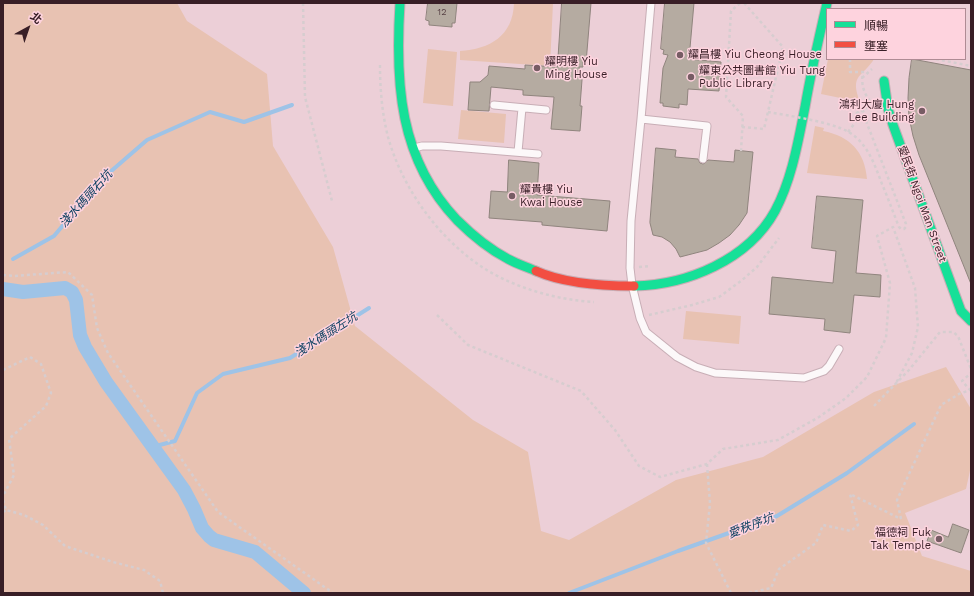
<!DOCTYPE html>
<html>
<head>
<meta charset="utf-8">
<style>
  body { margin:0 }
  #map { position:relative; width:974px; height:596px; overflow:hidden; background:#eccfd7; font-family:"Work Sans","Noto Sans TC",sans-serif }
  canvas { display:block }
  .frame { position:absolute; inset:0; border:4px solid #381e26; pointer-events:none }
  .legend { position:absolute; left:826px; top:8px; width:140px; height:52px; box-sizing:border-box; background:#fed3de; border:1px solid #af8b94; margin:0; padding:5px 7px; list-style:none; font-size:12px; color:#381e26 }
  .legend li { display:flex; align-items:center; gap:8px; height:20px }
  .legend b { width:20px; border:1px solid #af8b94 }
  .north { position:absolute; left:8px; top:8px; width:40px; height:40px; -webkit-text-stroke:3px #fed3de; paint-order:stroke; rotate:40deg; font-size:11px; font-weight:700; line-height:16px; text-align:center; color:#381e26 }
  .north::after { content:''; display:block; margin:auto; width:14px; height:18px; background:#381e26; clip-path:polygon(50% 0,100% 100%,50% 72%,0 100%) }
</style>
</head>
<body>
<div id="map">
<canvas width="974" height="596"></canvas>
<div class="frame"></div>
<ul class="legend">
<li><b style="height:5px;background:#16e098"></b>順暢</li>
<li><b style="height:5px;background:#f24e42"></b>壅塞</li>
</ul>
<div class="north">北</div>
</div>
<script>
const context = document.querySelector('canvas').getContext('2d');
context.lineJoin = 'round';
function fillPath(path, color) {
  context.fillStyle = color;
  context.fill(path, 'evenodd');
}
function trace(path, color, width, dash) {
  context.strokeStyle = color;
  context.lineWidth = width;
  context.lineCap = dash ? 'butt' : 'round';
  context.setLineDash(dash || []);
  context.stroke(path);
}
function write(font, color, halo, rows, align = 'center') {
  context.font = font + ' "Work Sans","Noto Sans TC",sans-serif';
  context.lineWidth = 3;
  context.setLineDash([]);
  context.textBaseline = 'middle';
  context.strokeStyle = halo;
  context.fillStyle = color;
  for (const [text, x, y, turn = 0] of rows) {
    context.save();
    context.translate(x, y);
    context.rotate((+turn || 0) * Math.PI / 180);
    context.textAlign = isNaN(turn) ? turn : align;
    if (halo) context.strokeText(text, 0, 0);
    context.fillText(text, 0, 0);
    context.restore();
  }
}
const green = new Path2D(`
  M 3,3 L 177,3 L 187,21 L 267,74 L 273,146 L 333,247 L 355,326 L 473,420 L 528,452 L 541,531 L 569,540 L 676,480 L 763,457 L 874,392 L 946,367 L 971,409 L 971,466 L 966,489 L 905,513 L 922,556 L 971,571 L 971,593 L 3,593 Z
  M 514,3 L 553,3 L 550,66 L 460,60 L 460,51 C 490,49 513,36 514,3 Z
  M 428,49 L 457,52 L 453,106 L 423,103 Z
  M 828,59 L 874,59 C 863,77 849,74 860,102 L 821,94 Z
  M 461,110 L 506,114 L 504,143 L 458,139 Z
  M 815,126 L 824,128 L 823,131 C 850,136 865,152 867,179 L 807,173 Z
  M 686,311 L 741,316 L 739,344 L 683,339 Z`);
const stream = new Path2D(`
  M 13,259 L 54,236 L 102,179 L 147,140 L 210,112 L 244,122 L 292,105
  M 152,447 L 175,441 L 197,393 L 223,374 L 290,358 L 369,308
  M 569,593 L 678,551 L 777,516 L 847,473 L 914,424`);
const canal = new Path2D(`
  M 3,289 L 23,292 L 65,288 L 72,292 L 76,300 L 80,335 L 85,347 L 106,382 L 184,490 L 194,509 L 202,528 L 209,536 L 214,540 L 255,552 L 304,593`);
const building = new Path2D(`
  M 428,3 L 457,3 L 455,23 L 452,23 L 452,27 L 429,25 L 429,21 L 426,20 Z
  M 562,3 L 591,3 L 586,63 L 583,62 L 583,67 L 579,67 L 582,80 L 580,106 L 582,106 L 580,131 L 551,129 L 554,97 L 523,95 L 523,90 L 491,87 L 489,111 L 468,110 L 470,82 L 480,82 L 488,75 L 489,66 L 525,69 L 525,65 L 557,67 Z
  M 665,3 L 694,3 L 689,59 L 721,62 L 719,91 L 688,89 L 687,105 L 679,104 L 679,108 L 663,106 L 663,103 L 660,103 L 663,68 L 668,55 L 663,54 L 664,50 L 661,49 Z
  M 912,59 L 971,70 L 971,284 L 919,155 L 913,136 L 909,117 L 908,98 L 909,78 Z
  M 656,148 L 676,150 L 675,157 L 698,159 L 700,163 L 703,164 L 705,163 L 708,160 L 734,162 L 735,150 L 753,152 L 747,213 L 739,225 L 730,235 L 719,243 L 707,250 L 680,257 L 676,249 L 670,242 L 662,237 L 653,235 L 650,223 Z
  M 509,160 L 539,163 L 537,195 L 610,201 L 607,231 L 542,225 L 542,222 L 489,218 L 491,191 L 507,192 Z
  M 817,196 L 863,200 L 856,273 L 881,275 L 880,297 L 854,295 L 850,333 L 824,330 L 825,319 L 769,314 L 772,277 L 833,283 L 836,251 L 812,248 Z
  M 953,524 L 969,530 L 961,553 L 927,541 L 931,530 L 948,537 Z`);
const path = new Path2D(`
  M 303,3 L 305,97 L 332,201
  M 740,3 L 731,11 L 726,97 L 743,116 L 741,151
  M 850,59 L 850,72 L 863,72 C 861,83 863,92 870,101
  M 936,59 L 971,66
  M 380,65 C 380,89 382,113 388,137 C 402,187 436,235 479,265 C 511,287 556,300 594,302
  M 862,78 L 872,69
  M 858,119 L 856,115 L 859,111 L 863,111 L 866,115 L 865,119 L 859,120 L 856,117 L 856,114 L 859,111 L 863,111 L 871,103
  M 866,121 L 874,116
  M 742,127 L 764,129 L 783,47 L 744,3
  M 639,267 L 650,266
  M 3,275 L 14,276 L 68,272 L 92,295 L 97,328 L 108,353 L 218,512 L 333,593
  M 437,315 L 468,345 L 581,391 L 615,430 L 639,466 L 660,477 L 707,464 L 723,449 L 778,440 L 819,417 L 846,398 L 867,377 L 886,338 L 890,283 L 877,236 L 893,227 L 915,288 L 918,327 L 912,353 L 895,385
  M 649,315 L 692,305 L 719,297 L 741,281 L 757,267 L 779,238
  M 3,370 L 30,357 L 41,364 L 51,393 L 46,406 L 9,439 L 14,475 L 3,496
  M 874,406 L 909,370 L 940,332 L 953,332 L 958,336 L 971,369
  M 707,464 L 710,503 L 706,543 L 731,593
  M 971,489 L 971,487
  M 3,500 L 6,510 L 24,515 L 43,525 L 65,546 L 113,562 L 144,570 L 160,581 L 163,593
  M 3,512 L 6,510
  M 901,519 L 897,500 L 941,405 L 959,394 L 970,390 L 962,381 L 971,373
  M 749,593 L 771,588 L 779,569 L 816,543 L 823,525 L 851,531 L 858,525 L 850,494 L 901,519`);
const lane = new Path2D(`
  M 651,3 L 641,119 L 631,221 L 630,268 L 632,285 L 640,318 L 646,332 L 677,357 L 696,367 L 715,373 L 804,378 L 824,371 L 829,366 L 839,349
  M 494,105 L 546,110
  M 641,119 L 707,126 L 703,159
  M 414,148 L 422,146 L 441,146 L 538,154
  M 518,152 L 522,108`);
const fast = new Path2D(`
  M 400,3 C 395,83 399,159 457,220 C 472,235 489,249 508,259 C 517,264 527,267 536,271
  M 884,81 L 888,109 L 893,125 L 961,311 L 971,321
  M 634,286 C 687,285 748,260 775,211 C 792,179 798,142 805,107 C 811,72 819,37 827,3`);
const jam = new Path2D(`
  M 536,271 C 565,284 603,286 634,286`);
const pathBridge = new Path2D(`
  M 768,112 C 790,116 819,120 840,128 C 865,137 873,160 882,184 C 888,198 893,212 899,227 L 901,229 L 904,229 L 906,227 L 906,224 L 866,121
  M 848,132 L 858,119`);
const markers = [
  [680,55,4,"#775c64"],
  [537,68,4,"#775c64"],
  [691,77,4,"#775c64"],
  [922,111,4,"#775c64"],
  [512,196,4,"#775c64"],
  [939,539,4,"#775c64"]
];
const numberNames = [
  ["12",442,12]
];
const poiNames = [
  ["耀昌樓 Yiu Cheong House",688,55],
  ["耀明樓 Yiu",545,62],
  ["Ming House",545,75],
  ["耀東公共圖書館 Yiu Tung",699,71],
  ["Public Library",699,84],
  ["鴻利大廈 Hung",914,105,"right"],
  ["Lee Building",914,118,"right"],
  ["耀貴樓 Yiu",520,190],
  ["Kwai House",520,203],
  ["福德祠 Fuk",931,533,"right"],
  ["Tak Temple",931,546,"right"]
];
const streetNames = [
  ["愛民街 Ngoi Man Street",922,204,70]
];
const waterNames = [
  ["淺水碼頭右坑",86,199,-48],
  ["淺水碼頭左坑",326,335,-33],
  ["愛秩序坑",751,526,-21]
];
fillPath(green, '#e8c2b2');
trace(stream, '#9ec3e7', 4);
trace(canal, '#9ec3e7', 14);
fillPath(building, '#b5aba1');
trace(building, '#8f847d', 1);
trace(lane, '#c8aeb6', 9);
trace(fast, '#c8aeb6', 11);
trace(jam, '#c8aeb6', 11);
trace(path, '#d6cdcf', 2.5, [3, 3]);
trace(lane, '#fcf8f9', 7);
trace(fast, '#16e098', 9);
trace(jam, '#f24e42', 9);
trace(pathBridge, '#d6cdcf', 2.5, [3, 3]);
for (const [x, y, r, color] of markers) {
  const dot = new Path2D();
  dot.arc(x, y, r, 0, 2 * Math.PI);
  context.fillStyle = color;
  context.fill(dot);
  trace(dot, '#fed3de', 1.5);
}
write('9px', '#574145', null, numberNames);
write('11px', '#381e26', '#fed3de', poiNames, 'left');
write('11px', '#381e26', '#fed3de', streetNames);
write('italic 12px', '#0f4262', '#fed3de', waterNames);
</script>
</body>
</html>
